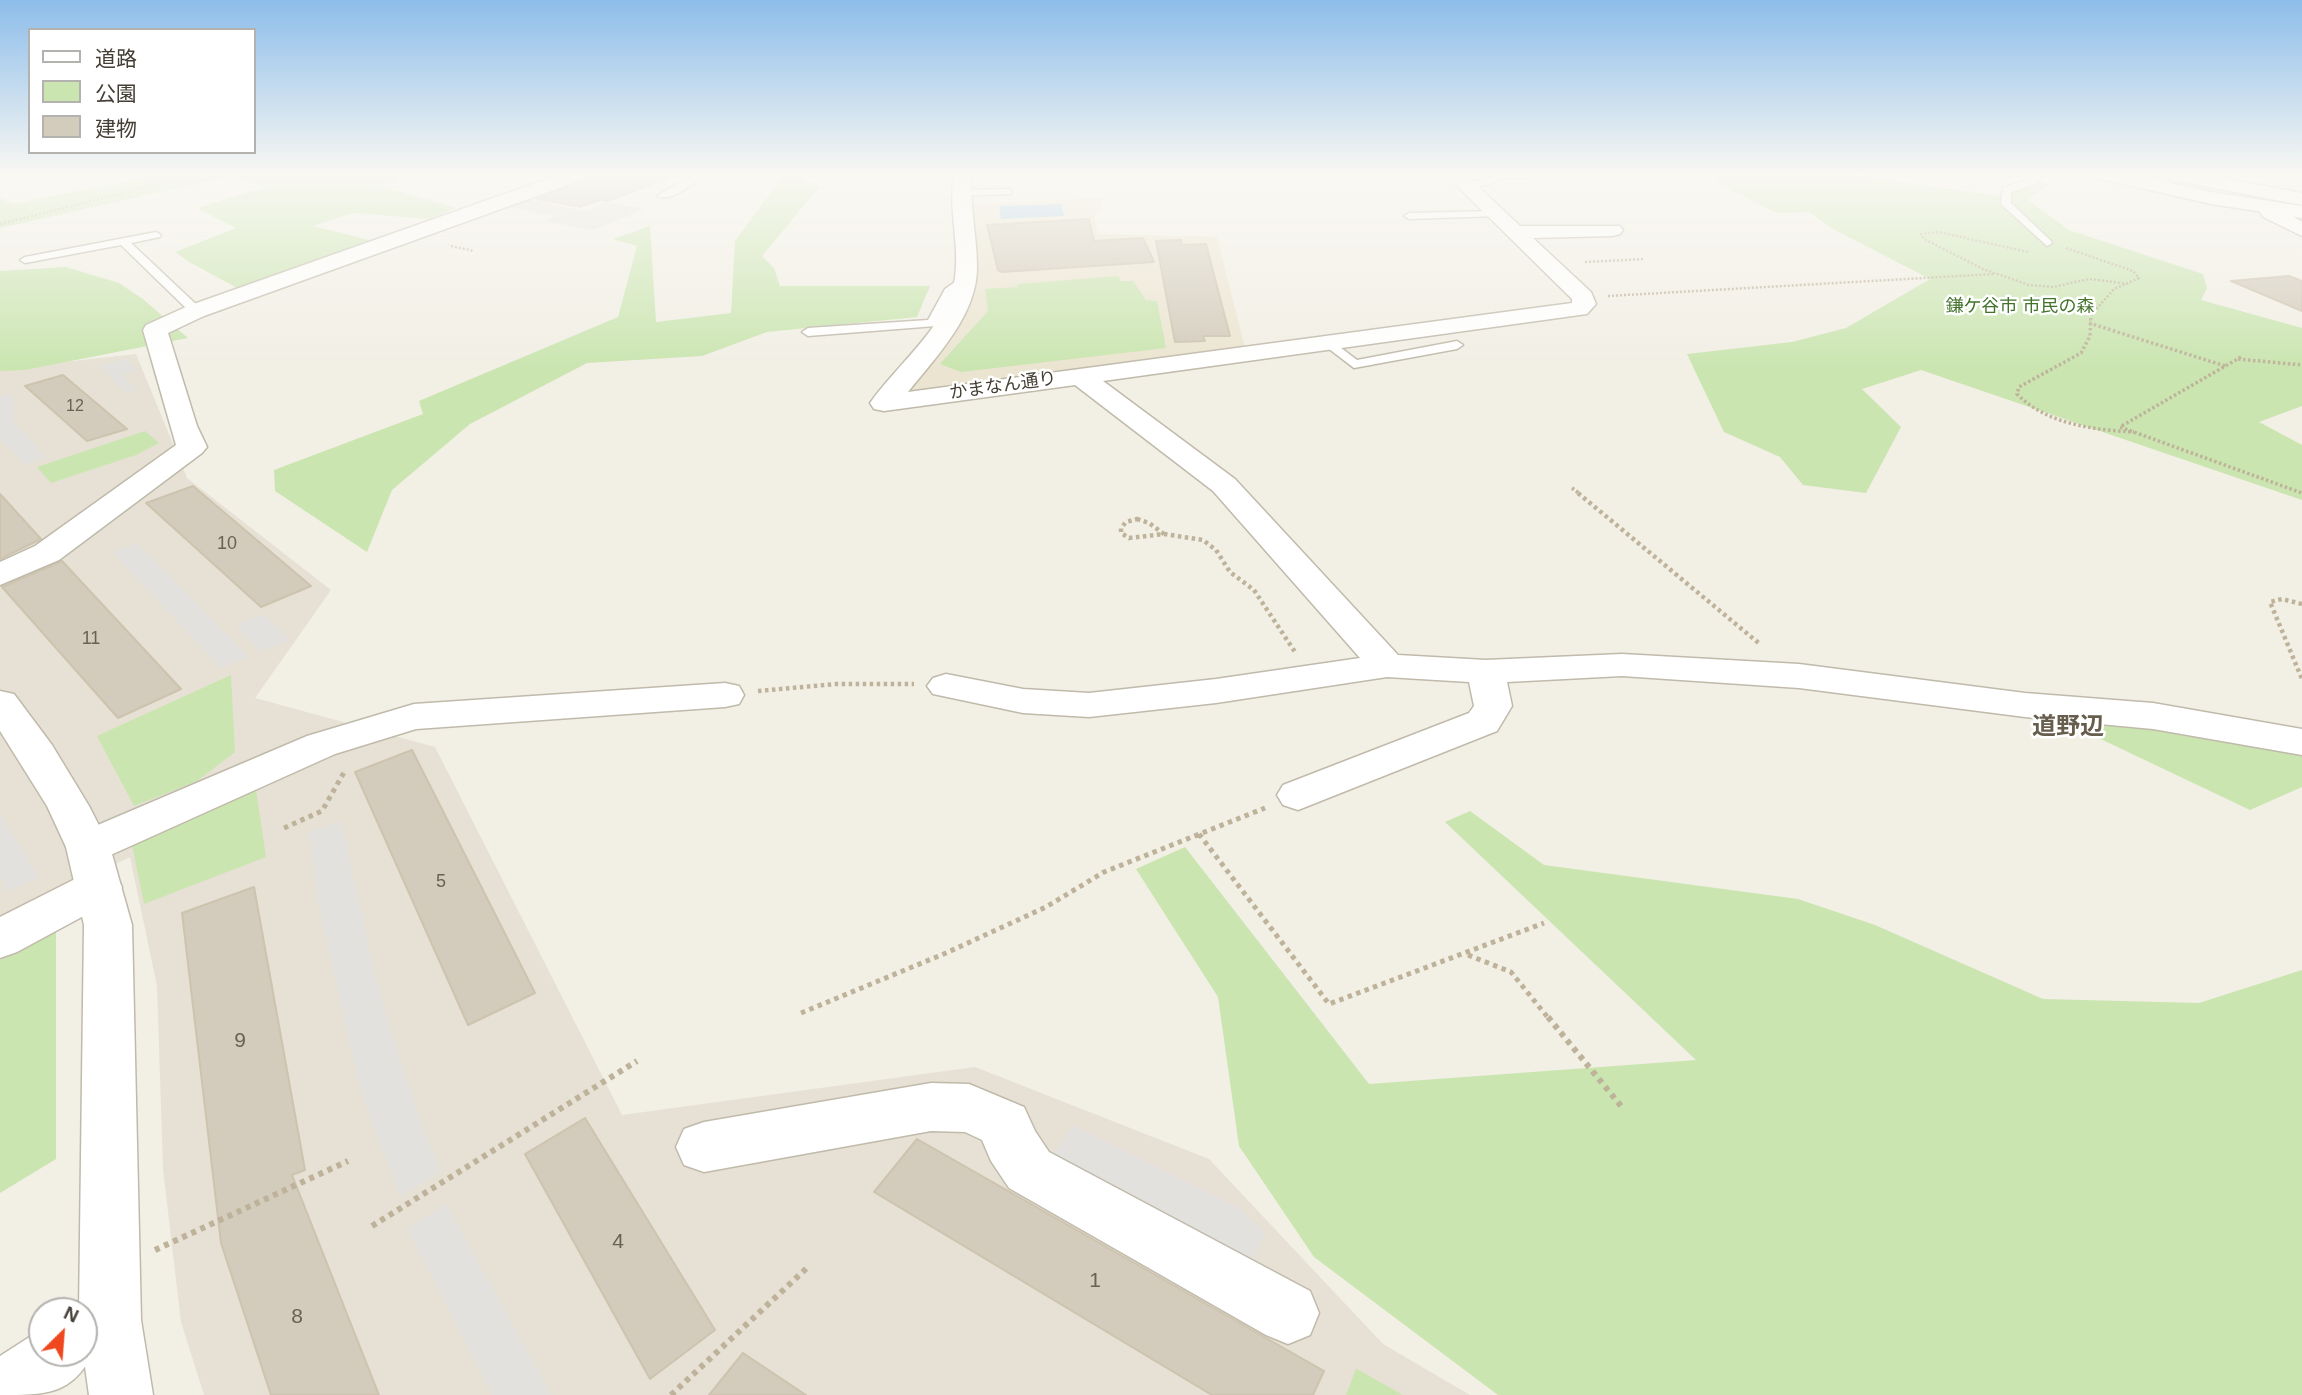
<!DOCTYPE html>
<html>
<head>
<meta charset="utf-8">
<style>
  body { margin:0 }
  #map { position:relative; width:2302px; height:1395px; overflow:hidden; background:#f2efe5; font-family:Helvetica,"Noto Sans JP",sans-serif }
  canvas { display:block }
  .legend { position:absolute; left:28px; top:28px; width:228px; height:126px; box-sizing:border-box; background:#fff; border:2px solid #b4b2ae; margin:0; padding:9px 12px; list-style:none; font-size:21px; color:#443f35 }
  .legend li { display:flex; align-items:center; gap:14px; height:35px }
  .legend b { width:35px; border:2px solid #b4b2ae }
  .north { position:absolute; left:28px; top:1297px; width:70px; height:70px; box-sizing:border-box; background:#fff; border:2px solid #b4b2ae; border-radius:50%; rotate:25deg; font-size:19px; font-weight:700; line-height:28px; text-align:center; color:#443f35 }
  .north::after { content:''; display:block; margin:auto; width:24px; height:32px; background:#f0481e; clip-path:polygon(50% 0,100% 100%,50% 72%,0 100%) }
</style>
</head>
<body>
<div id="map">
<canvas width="2302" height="1395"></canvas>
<ul class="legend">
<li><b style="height:9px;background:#fff"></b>道路</li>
<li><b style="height:19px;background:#cae5b0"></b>公園</li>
<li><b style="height:19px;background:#d3cbbb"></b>建物</li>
</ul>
<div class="north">N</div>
</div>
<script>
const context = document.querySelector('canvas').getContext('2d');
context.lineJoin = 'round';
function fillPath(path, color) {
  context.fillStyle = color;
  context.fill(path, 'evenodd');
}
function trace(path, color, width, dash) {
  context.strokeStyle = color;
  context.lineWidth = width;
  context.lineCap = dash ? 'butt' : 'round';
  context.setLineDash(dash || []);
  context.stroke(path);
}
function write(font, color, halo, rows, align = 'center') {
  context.font = font + ' Helvetica,"Noto Sans JP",sans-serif';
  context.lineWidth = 5;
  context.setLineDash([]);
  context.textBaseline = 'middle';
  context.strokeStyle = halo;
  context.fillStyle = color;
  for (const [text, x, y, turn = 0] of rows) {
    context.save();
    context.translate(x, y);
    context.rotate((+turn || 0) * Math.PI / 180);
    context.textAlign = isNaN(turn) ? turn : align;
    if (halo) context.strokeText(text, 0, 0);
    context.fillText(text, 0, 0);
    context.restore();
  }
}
const residential = new Path2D(`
  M 136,354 L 187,478 L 331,590 L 255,698 L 435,747 L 622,1115 L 975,1067 L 1209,1159 L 1383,1344 L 1470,1395 L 204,1395 L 181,1322 L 163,1169 L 157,986 L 130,857 L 0,921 L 0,369 Z`);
const education = new Path2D(`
  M 1103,198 L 1101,213 L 1094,215 L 1098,234 L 1217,237 L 1245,348 L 904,394 L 963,311 L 967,204 Z`);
const green = new Path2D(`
  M 164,174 L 408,174 L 392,183 L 378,185 L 456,208 L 429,219 L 353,213 L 313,226 L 397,247 L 252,296 L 191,263 L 175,252 L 236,228 L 197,208 L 264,187 L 232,176 L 0,228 L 0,198 L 13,204 Z
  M 785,174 L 820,186 L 762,256 L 774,268 L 780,286 L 930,286 L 917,317 L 767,332 L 702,356 L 587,363 L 470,424 L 392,490 L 367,552 L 275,491 L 274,470 L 423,414 L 419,401 L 618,317 L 637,246 L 613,239 L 650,226 L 656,322 L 731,313 L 735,241 Z
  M 1844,174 L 2001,196 L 2043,182 L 2050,184 L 2028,200 L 2069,230 L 2203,274 L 2207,288 L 2201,300 L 2302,328 L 2302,406 L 2259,422 L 2302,445 L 2302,500 L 1921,370 L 1862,389 L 1901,427 L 1866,493 L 1803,485 L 1780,457 L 1724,432 L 1687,354 L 1792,342 L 1846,328 L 1930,279 L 1833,229 L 1809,212 L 1777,213 L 1720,185 L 1716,175 Z
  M 66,267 L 119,283 L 143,299 L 188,338 L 25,370 L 0,371 L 0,271 Z
  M 1119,276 L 1120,281 L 1133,281 L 1146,300 L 1157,301 L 1166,348 L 961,372 L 940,364 L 988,311 L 985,289 L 1017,287 L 1018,284 Z
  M 145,431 L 159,443 L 136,455 L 51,483 L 37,467 Z
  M 231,675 L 235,752 L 197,781 L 134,806 L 97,736 Z
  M 2048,714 L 2302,745 L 2302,787 L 2250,810 Z
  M 255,783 L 266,857 L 144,904 L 131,840 Z
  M 1470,811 L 1544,865 L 1798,899 L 1875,925 L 2043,999 L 2199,1003 L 2302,970 L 2302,1395 L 1498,1395 L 1314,1257 L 1239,1146 L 1218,997 L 1136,869 L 1185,847 L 1369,1084 L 1696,1060 L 1445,822 Z
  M 56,931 L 56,1159 L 0,1193 L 0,960 Z
  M 1356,1369 L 1357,1369 L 1403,1395 L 1346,1395 Z`);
const parking = new Path2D(`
  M 522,198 L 586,211 L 607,202 L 645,209 L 593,230 L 545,221 L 554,216 L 501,206 Z
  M 126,359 L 137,371 L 123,375 L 137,389 L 126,393 L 100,366 Z
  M 13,393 L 14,422 L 46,457 L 25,464 L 0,439 L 0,396 Z
  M 137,543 L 249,657 L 221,668 L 112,552 Z
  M 264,614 L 290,640 L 260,652 L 236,625 Z
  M 0,814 L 39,877 L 8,892 L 0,878 Z
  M 341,821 L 376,979 L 403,1072 L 440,1172 L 400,1197 L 361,1092 L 319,907 L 309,832 Z
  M 1073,1125 L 1239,1208 L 1266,1233 L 1252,1261 L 1051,1158 Z
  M 446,1204 L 551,1395 L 493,1395 L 407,1229 Z`);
const water = new Path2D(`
  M 1061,204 L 1064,216 L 1001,219 L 999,206 Z`);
const building = new Path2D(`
  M 591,174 L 671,174 L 671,177 L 608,201 L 600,200 L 580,207 L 537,199 L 588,180 Z
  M 1089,219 L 1094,241 L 1143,238 L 1154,262 L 1002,272 L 998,270 L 987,225 Z
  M 1181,240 L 1182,245 L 1206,244 L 1230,336 L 1203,336 L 1205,341 L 1175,342 L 1156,241 Z
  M 2289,276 L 2302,281 L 2302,311 L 2231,281 Z
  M 63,375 L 127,429 L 87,441 L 25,386 Z
  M 193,486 L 311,586 L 261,607 L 146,503 Z
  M 0,494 L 41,539 L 0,559 Z
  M 62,561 L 181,689 L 118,718 L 2,587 Z
  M 412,750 L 535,993 L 468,1025 L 355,772 Z
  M 254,887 L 305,1170 L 292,1175 L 379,1395 L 271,1395 L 221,1243 L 182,913 Z
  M 585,1118 L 715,1330 L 650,1379 L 525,1154 Z
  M 917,1139 L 1324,1371 L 1313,1395 L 1212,1395 L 874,1192 Z
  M 743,1353 L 806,1395 L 709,1395 Z`);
const pathFar4 = new Path2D(`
  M 0,224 L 197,174
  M 451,246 L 474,251
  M 2066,248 L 2133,271 L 2139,278 L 2114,289 L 2091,315
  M 2028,252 L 1939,232 L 1921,234 L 1924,239 L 1983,269 L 2029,285 L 2053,287 L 2089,279 L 2130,284
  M 1585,262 L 1645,259
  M 1608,296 L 1994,274`);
const pathFar3 = new Path2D(`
  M 2091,313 L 2090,336 L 2081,353 L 2019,387 L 2017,394 C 2046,424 2094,430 2134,432
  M 2089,323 L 2225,366
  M 2241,357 L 2120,427 L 2302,493
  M 2238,359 L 2302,365
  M 1572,488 L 1580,494`);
const pathFar2 = new Path2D(`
  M 1578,493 L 1761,645
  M 1137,519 L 1149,523 L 1164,534 L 1129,538 L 1121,533 L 1121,528 L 1126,522 Z
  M 1164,534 L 1203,540 L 1216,550 L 1230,572 L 1254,590 L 1295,652
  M 2302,604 L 2282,599 L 2270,602 L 2302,679
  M 758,691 L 836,684 L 914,684`);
const pathFar1 = new Path2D(`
  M 284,828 L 322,811 L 346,769
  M 1199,834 L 1329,1004 L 1544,923
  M 1468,955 L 1511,972 L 1549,1019
  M 801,1013 L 946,953 L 1046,907 L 1104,872 L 1265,808`);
const path = new Path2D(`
  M 1548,1017 L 1621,1106
  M 372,1226 L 637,1061
  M 155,1250 L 348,1161
  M 671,1395 L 809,1266`);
const service = new Path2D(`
  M 694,174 L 704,174 C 695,184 669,203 657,196 Z
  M 1497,174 L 1535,176 C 1526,181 1517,177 1507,178 C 1494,180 1475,194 1459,184 L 1489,179 Z
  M 2032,174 L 2042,174 L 2037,183 L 2011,192 L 2011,203 L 2051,241 L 2052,243 L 2047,246 L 2001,204 L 2003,188 L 2030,179 Z
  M 1008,189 L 1011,190 L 1011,194 L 960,196 L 955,193 L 960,190 Z
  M 1495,211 L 1500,214 L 1499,216 L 1409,219 L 1404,216 L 1409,213 Z
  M 156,232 L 161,235 L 160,237 L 131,243 L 200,308 L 200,314 L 192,314 L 121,245 L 25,263 L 20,260 L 25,257 Z
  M 962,277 L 972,279 L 953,294 L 936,326 L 808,336 L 802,332 L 808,328 L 928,320 L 945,289 Z
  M 1328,338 L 1357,360 L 1457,341 L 1463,345 L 1457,349 L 1354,368 L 1324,345 L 1322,342 Z`);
const minor = new Path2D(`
  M 561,174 L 589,174 L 587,178 L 204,316 L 168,333 L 197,426 L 207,447 L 202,453 L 59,560 L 0,585 L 0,562 L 35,546 L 176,445 L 143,330 L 146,325 L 188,306 Z
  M 954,174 L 972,174 C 969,206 977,235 977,266 C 978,314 936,357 908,392 L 1572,303 L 1572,299 L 1445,174 L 1465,174 L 1520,226 L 1620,226 L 1623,230 L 1620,234 L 1613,236 L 1533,238 L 1591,292 L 1596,304 L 1587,314 L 1103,381 L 1235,479 L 1398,655 L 1486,660 L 1622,654 L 1799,664 L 2025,693 L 2153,703 L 2302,729 L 2302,755 L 2153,729 L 2025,717 L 1799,688 L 1622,676 L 1507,682 L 1512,706 L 1497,731 L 1298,810 L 1283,805 L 1277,795 L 1283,785 L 1469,713 L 1474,706 L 1469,682 L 1387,677 L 1216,703 L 1089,717 L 1023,713 L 933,694 L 927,686 L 933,678 L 946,674 L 1023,689 L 1089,693 L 1216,679 L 1360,658 L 1213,491 L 1075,385 L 884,411 L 874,409 L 870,403 C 898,363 946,328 955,278 C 960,244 948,209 954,174 Z
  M 2163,174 L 2204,174 L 2302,193 L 2302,205 L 2172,180 Z
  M 2267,201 L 2302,222 L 2302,236 L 2263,217 L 2257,207 L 2260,203 Z
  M 725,683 L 739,686 L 744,695 L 739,704 L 725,707 L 416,729 L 335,754 L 104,858 L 88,863 L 72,858 L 66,847 L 72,836 L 307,736 L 414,704 Z
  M 99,870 L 115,875 L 122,887 L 115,899 L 17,952 L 0,958 L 0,917 L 83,875 Z
  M 931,1083 L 969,1084 L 1024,1107 L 1035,1131 L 1049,1152 L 1310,1291 L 1319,1313 L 1310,1335 L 1288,1344 L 1266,1335 L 1009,1188 L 991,1161 L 982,1140 L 965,1132 L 931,1131 L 704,1172 L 684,1165 L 676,1147 L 684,1129 L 704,1122 Z
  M 42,1329 L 42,1353 L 84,1353 L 84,1332 L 93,1353 C 72,1395 46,1395 0,1395 L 0,1356 Z`);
const tertiary = new Path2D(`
  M 2095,174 L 2131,174 L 2211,192 L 2302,206 L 2302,218 L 2211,204 L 2097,178 Z
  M 0,691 L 14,694 L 52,745 L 89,806 L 110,847 L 132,925 L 141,1320 L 153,1395 L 89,1395 L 83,1353 L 84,1311 L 79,1311 L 84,925 L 66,847 L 47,806 L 0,731 Z`);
const farNumbernames = [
  ["12",75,407]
];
const farParknames = [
  ["鎌ケ谷市 市民の森",2020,307]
];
const farStreetnames = [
  ["かまなん通り",1003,386,-8]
];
const numberNames = [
  ["10",227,544],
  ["11",91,639],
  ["5",441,882]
];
const nearNumbernames = [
  ["9",240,1041],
  ["4",618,1242],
  ["1",1095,1281],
  ["8",297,1317]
];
const quarterNames = [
  ["道野辺",2068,727]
];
fillPath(residential, '#e6e1d4');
fillPath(education, '#ebe4d0');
fillPath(green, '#cae5b0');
fillPath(parking, '#e3e1dd');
fillPath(water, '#a4cbed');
fillPath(building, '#d3cbbb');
trace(building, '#cdc3af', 2);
trace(service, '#c0baab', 3);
trace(minor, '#c0baab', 3);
trace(tertiary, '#c0baab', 3);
trace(pathFar4, '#beb39a', 2.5, [2, 2]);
trace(pathFar3, '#beb39a', 3.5, [2.5, 2.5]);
trace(pathFar2, '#beb39a', 4.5, [3.5, 3.5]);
trace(pathFar1, '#beb39a', 5, [4.5, 4.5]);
trace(path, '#beb39a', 6, [5, 5]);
fillPath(service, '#fff');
fillPath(minor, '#fff');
fillPath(tertiary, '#fff');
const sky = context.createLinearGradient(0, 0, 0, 370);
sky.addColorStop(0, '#8dbdea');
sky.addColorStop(0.47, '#f9f8f3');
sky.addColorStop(1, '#f9f8f300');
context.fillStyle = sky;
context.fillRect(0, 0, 2302, 370);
write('16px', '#686256', null, farNumbernames);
write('18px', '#43732b', '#fff', farParknames);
write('18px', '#443f35', '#fff', farStreetnames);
write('18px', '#686256', null, numberNames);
write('21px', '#686256', null, nearNumbernames);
write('bold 24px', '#665d4d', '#fff', quarterNames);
</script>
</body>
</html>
